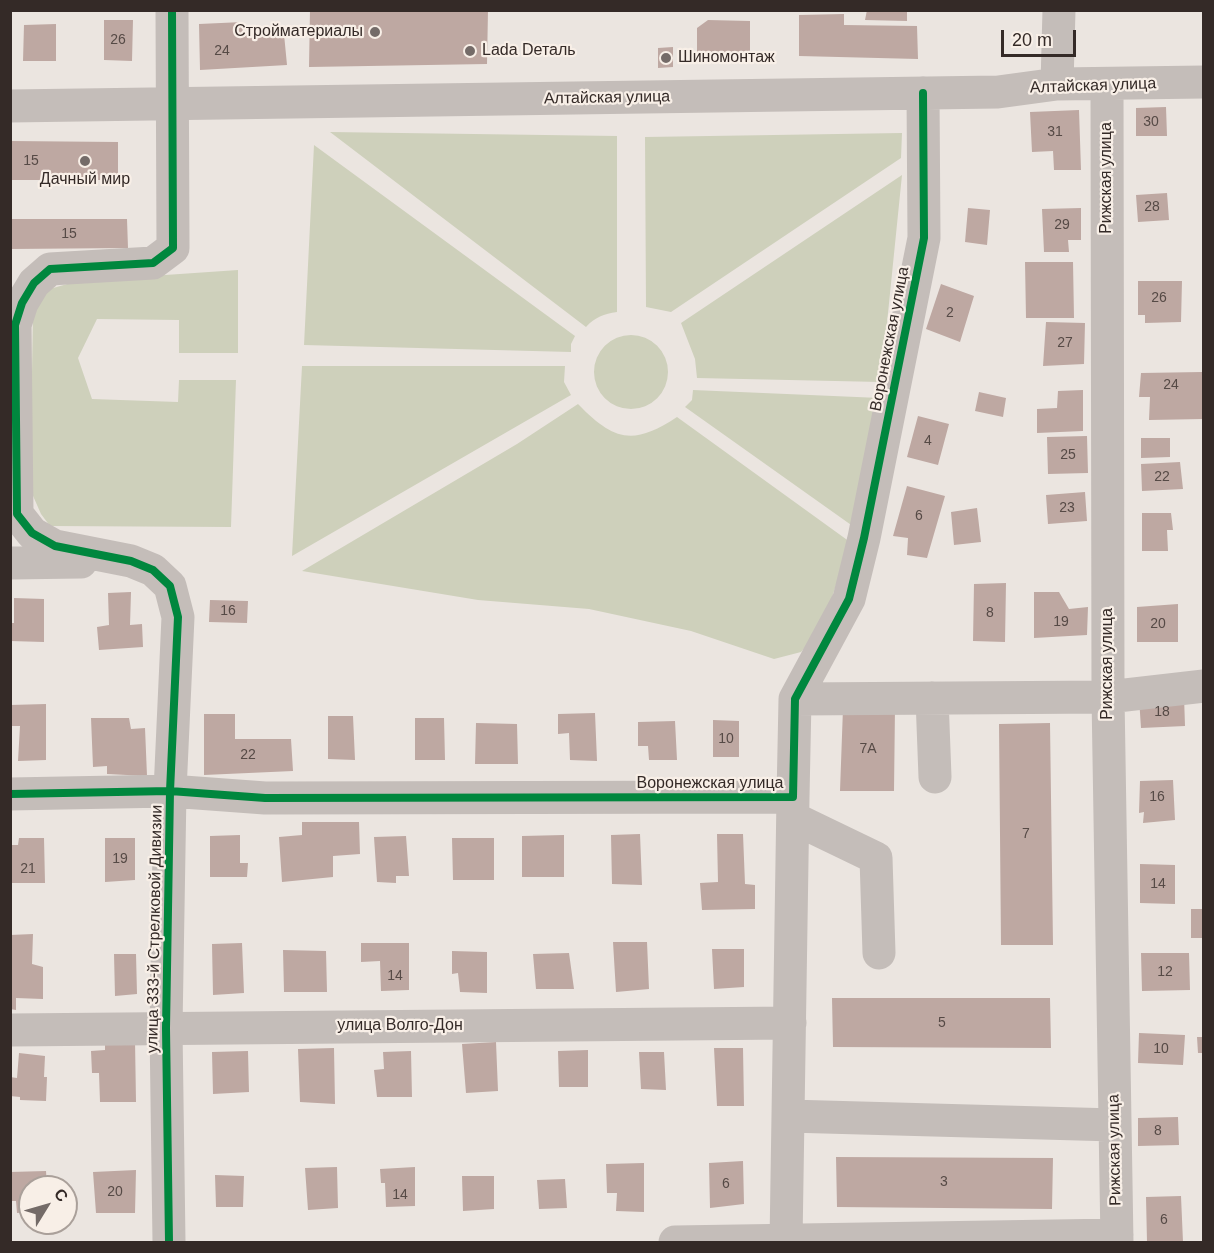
<!DOCTYPE html>
<html>
<head>
<meta charset="utf-8">
<style>
  body { margin:0 }
  #map { position:relative; width:1214px; height:1253px; overflow:hidden; background:#ebe5e0; font-family:Helvetica,sans-serif }
  canvas { display:block }
  .frame { position:absolute; inset:0; border:12px solid #342a27; pointer-events:none }
  .north { position:absolute; left:18px; top:1175px; width:60px; height:60px; box-sizing:border-box; background:#f8efe7; border:2px solid #aaa09a; border-radius:50%; rotate:53deg; font-size:16px; font-weight:700; line-height:24px; text-align:center; color:#342a27 }
  .north::after { content:''; display:block; margin:auto; width:21px; height:27px; background:#746b68; clip-path:polygon(50% 0,100% 100%,50% 72%,0 100%) }
  .scale { position:absolute; left:1001px; top:30px; width:75px; height:27px; box-sizing:border-box; border:3px solid #342a27; border-top:0; padding-left:8px; font-size:18px; line-height:21px; white-space:nowrap; color:#342a27; -webkit-text-stroke:4px #f8efe7; paint-order:stroke }
</style>
</head>
<body>
<div id="map">
<canvas width="1214" height="1253"></canvas>
<div class="frame"></div>
<div class="north">С</div>
<div class="scale">20 m</div>
</div>
<script>
const context = document.querySelector('canvas').getContext('2d');
context.lineJoin = 'round';
function fillPath(path, color) {
  context.fillStyle = color;
  context.fill(path, 'evenodd');
}
function trace(path, color, width, dash) {
  context.strokeStyle = color;
  context.lineWidth = width;
  context.lineCap = dash ? 'butt' : 'round';
  context.setLineDash(dash || []);
  context.stroke(path);
}
function write(font, color, halo, rows, align = 'center') {
  context.font = font + ' Helvetica,sans-serif';
  context.lineWidth = 4.5;
  context.setLineDash([]);
  context.textBaseline = 'middle';
  context.strokeStyle = halo;
  context.fillStyle = color;
  for (const [text, x, y, turn = 0] of rows) {
    context.save();
    context.translate(x, y);
    context.rotate((+turn || 0) * Math.PI / 180);
    context.textAlign = isNaN(turn) ? turn : align;
    if (halo) context.strokeText(text, 0, 0);
    context.fillText(text, 0, 0);
    context.restore();
  }
}
const green = new Path2D(`
  M 330,132 L 617,136 L 617,312 C 604,314 595,317 586,327 Z
  M 902,133 L 901,158 L 671,312 L 646,307 L 645,137 Z
  M 314,145 L 575,336 L 571,344 L 571,352 L 304,345 Z
  M 902,175 L 881,382 L 697,378 L 695,359 L 681,323 Z
  M 238,270 L 238,353 L 179,353 L 179,320 L 97,319 L 78,358 L 92,399 L 178,402 L 179,380 L 236,380 L 231,527 L 50,526 L 41,514 L 30,489 L 33,313 L 46,290 L 78,281 Z
  M594 372a37 37 0 1 1 74 0a37 37 0 1 1-74 0Z
  M 302,366 L 565,366 L 564,382 L 571,395 L 292,556 Z
  M 693,390 L 880,398 L 854,527 L 685,407 L 692,400 Z
  M 578,404 C 614,441 633,446 677,417 L 850,542 L 822,628 L 801,652 L 774,659 L 691,631 L 589,609 L 478,600 L 302,571 L 517,444 Z`);
const building = new Path2D(`
  M 310,10 L 488,10 L 487,64 L 309,67 Z
  M 867,10 L 907,10 L 907,21 L 865,20 Z
  M 844,14 L 844,25 L 917,26 L 918,59 L 799,56 L 799,15 Z
  M 104,20 L 133,20 L 132,61 L 104,60 Z
  M 708,20 L 750,21 L 750,61 L 697,58 L 697,28 Z
  M 243,22 L 243,35 L 284,34 L 287,65 L 200,70 L 199,24 Z
  M 56,24 L 56,61 L 23,61 L 24,25 Z
  M 673,47 L 673,67 L 658,68 L 658,48 Z
  M 1166,107 L 1167,136 L 1136,136 L 1136,108 Z
  M 1079,110 L 1081,170 L 1054,170 L 1053,151 L 1032,152 L 1030,112 Z
  M 10,141 L 118,142 L 118,180 L 10,180 Z
  M 1167,193 L 1169,220 L 1138,222 L 1136,195 Z
  M 968,208 L 990,210 L 987,245 L 965,242 Z
  M 1081,208 L 1081,240 L 1068,240 L 1069,252 L 1044,252 L 1042,209 Z
  M 10,219 L 127,219 L 128,248 L 10,249 Z
  M 1025,262 L 1073,262 L 1074,318 L 1026,318 Z
  M 1138,281 L 1182,281 L 1181,322 L 1145,323 L 1145,315 L 1138,315 Z
  M 941,284 L 974,296 L 960,342 L 926,329 Z
  M 1046,322 L 1085,323 L 1084,364 L 1043,366 Z
  M 1202,372 L 1203,419 L 1149,420 L 1150,397 L 1139,397 L 1141,373 Z
  M 1083,390 L 1083,431 L 1037,433 L 1037,409 L 1057,408 L 1058,391 Z
  M 979,392 L 1006,398 L 1003,417 L 975,411 Z
  M 918,416 L 949,424 L 938,465 L 907,457 Z
  M 1087,436 L 1088,473 L 1048,474 L 1047,437 Z
  M 1141,438 L 1170,438 L 1170,457 L 1141,458 Z
  M 1180,462 L 1183,489 L 1142,491 L 1141,464 Z
  M 907,486 L 945,496 L 927,558 L 907,555 L 908,538 L 893,536 Z
  M 1085,492 L 1087,521 L 1048,524 L 1046,495 Z
  M 977,508 L 981,542 L 954,545 L 951,512 Z
  M 1142,513 L 1171,513 L 1173,530 L 1167,530 L 1168,551 L 1142,551 Z
  M 1006,583 L 1005,642 L 973,641 L 974,584 Z
  M 131,592 L 130,625 L 142,624 L 143,647 L 99,650 L 97,627 L 109,625 L 108,593 Z
  M 1034,592 L 1059,592 L 1069,609 L 1088,607 L 1087,635 L 1034,638 Z
  M 14,598 L 44,599 L 44,642 L 10,641 L 10,623 L 14,623 Z
  M 210,600 L 248,601 L 247,623 L 209,622 Z
  M 1178,604 L 1178,642 L 1137,642 L 1137,607 Z
  M 1184,696 L 1185,726 L 1141,728 L 1139,698 Z
  M 46,704 L 46,760 L 18,761 L 20,726 L 10,726 L 10,705 Z
  M 895,707 L 894,791 L 840,791 L 843,708 Z
  M 595,713 L 597,761 L 570,760 L 569,733 L 558,734 L 558,714 Z
  M 204,714 L 235,714 L 235,739 L 291,739 L 293,771 L 204,775 Z
  M 328,716 L 353,716 L 355,760 L 328,759 Z
  M 91,718 L 129,718 L 131,729 L 145,728 L 147,776 L 107,774 L 107,766 L 93,767 Z
  M 415,718 L 444,718 L 445,760 L 415,760 Z
  M 713,720 L 739,721 L 739,757 L 713,757 Z
  M 675,721 L 677,760 L 649,760 L 648,746 L 638,746 L 638,722 Z
  M 476,723 L 517,724 L 518,764 L 475,764 Z
  M 1050,723 L 1053,945 L 1001,945 L 999,724 Z
  M 1173,780 L 1175,820 L 1143,823 L 1144,812 L 1139,813 L 1140,781 Z
  M 302,822 L 359,822 L 360,854 L 333,856 L 333,877 L 282,882 L 279,837 L 302,835 Z
  M 640,834 L 642,885 L 612,884 L 611,835 Z
  M 717,834 L 743,834 L 745,884 L 755,885 L 755,909 L 702,910 L 700,883 L 718,882 Z
  M 240,835 L 240,863 L 248,863 L 247,877 L 210,877 L 210,836 Z
  M 564,835 L 564,877 L 522,877 L 522,836 Z
  M 406,836 L 409,876 L 396,876 L 396,883 L 377,882 L 374,837 Z
  M 19,838 L 44,838 L 45,883 L 12,883 L 10,845 L 18,845 Z
  M 105,838 L 135,838 L 135,880 L 105,882 Z
  M 452,838 L 494,838 L 494,880 L 453,880 Z
  M 1140,864 L 1175,865 L 1175,904 L 1140,903 Z
  M 1191,909 L 1204,909 L 1204,938 L 1191,938 Z
  M 33,934 L 32,964 L 43,967 L 43,999 L 16,998 L 16,1010 L 10,1009 L 10,935 Z
  M 613,942 L 647,942 L 649,989 L 616,992 Z
  M 242,943 L 244,993 L 213,995 L 212,944 Z
  M 361,943 L 409,943 L 409,990 L 381,991 L 380,961 L 361,962 Z
  M 712,949 L 744,949 L 744,987 L 714,989 Z
  M 283,950 L 326,951 L 327,992 L 284,992 Z
  M 452,951 L 487,952 L 487,993 L 460,992 L 458,973 L 452,974 Z
  M 569,953 L 574,989 L 536,989 L 533,954 Z
  M 1141,953 L 1189,953 L 1190,990 L 1142,991 Z
  M 114,954 L 136,954 L 137,994 L 115,996 Z
  M 832,998 L 1050,998 L 1051,1048 L 833,1047 Z
  M 1139,1033 L 1185,1035 L 1183,1065 L 1138,1063 Z
  M 1197,1037 L 1204,1037 L 1204,1053 L 1198,1053 Z
  M 105,1040 L 135,1040 L 136,1102 L 100,1102 L 99,1073 L 92,1073 L 91,1051 L 105,1050 Z
  M 496,1042 L 498,1091 L 466,1093 L 462,1044 Z
  M 334,1048 L 335,1104 L 300,1102 L 298,1049 Z
  M 714,1048 L 743,1048 L 744,1106 L 717,1106 Z
  M 588,1050 L 588,1087 L 559,1087 L 558,1051 Z
  M 248,1051 L 249,1092 L 213,1094 L 212,1052 Z
  M 411,1051 L 412,1097 L 377,1097 L 374,1070 L 384,1069 L 383,1052 Z
  M 639,1052 L 664,1052 L 666,1090 L 641,1089 Z
  M 19,1053 L 45,1056 L 44,1077 L 47,1077 L 46,1101 L 20,1100 L 20,1097 L 10,1096 L 10,1077 L 17,1078 Z
  M 1178,1117 L 1179,1145 L 1138,1146 L 1138,1118 Z
  M 836,1157 L 1053,1158 L 1052,1209 L 837,1207 Z
  M 743,1161 L 744,1204 L 710,1208 L 709,1163 Z
  M 644,1163 L 644,1212 L 616,1211 L 617,1193 L 607,1193 L 606,1164 Z
  M 337,1167 L 338,1208 L 308,1210 L 305,1168 Z
  M 415,1167 L 415,1206 L 386,1207 L 385,1183 L 381,1183 L 380,1169 Z
  M 136,1170 L 135,1213 L 96,1213 L 93,1172 Z
  M 46,1171 L 47,1187 L 30,1187 L 30,1212 L 17,1213 L 16,1201 L 10,1201 L 10,1172 Z
  M 215,1175 L 244,1176 L 243,1207 L 216,1207 Z
  M 462,1176 L 494,1176 L 494,1209 L 463,1211 Z
  M 565,1179 L 567,1208 L 539,1209 L 537,1180 Z
  M 1181,1196 L 1183,1242 L 1147,1242 L 1146,1197 Z`);
const minor = new Path2D(`
  M 1057,84 L 1059,10
  M 1107,85 L 1108,697 L 1117,1242
  M 10,106 L 998,92 L 1057,84 L 1204,82
  M 10,563 L 81,562
  M 932,698 L 935,777
  M 795,699 L 1108,697 L 1204,686
  M 10,794 L 170,791 L 265,798 L 793,797 L 795,699 L 849,599 L 864,538 L 924,238 L 923,93
  M 793,818 L 876,858 L 879,953
  M 10,1030 L 790,1023
  M 788,1116 L 1115,1125
  M 169,1242 L 166,1028 L 170,791 L 178,617 L 170,586 L 153,570 L 131,561 L 55,546 L 32,533 L 17,514 L 15,325 L 22,303 L 34,283 L 50,269 L 153,263 L 173,248 L 172,10
  M 675,1242 L 1117,1235
  M 786,1242 L 793,797`);
const cycleway = new Path2D(`
  M 10,794 L 170,791 L 265,798 L 793,797 L 795,699 L 849,599 L 864,538 L 924,238 L 923,93
  M 169,1242 L 166,1028 L 170,791 L 178,617 L 170,586 L 153,570 L 131,561 L 55,546 L 32,533 L 17,514 L 15,325 L 22,303 L 34,283 L 50,269 L 153,263 L 173,248 L 172,10`);
const markers = [
  [375,32,6,"#746b68"],
  [470,51,6,"#746b68"],
  [666,58,6,"#746b68"],
  [85,161,6,"#746b68"]
];
const numberNames = [
  ["26",118,40],
  ["24",222,51],
  ["30",1151,122],
  ["31",1055,132],
  ["15",31,161],
  ["28",1152,207],
  ["29",1062,225],
  ["15",69,234],
  ["26",1159,298],
  ["2",950,313],
  ["27",1065,343],
  ["24",1171,385],
  ["4",928,441],
  ["25",1068,455],
  ["22",1162,477],
  ["23",1067,508],
  ["6",919,516],
  ["16",228,611],
  ["8",990,613],
  ["19",1061,622],
  ["20",1158,624],
  ["18",1162,712],
  ["10",726,739],
  ["7А",868,749],
  ["22",248,755],
  ["16",1157,797],
  ["7",1026,834],
  ["19",120,859],
  ["21",28,869],
  ["14",1158,884],
  ["12",1165,972],
  ["14",395,976],
  ["5",942,1023],
  ["10",1161,1049],
  ["8",1158,1131],
  ["3",944,1182],
  ["6",726,1184],
  ["20",115,1192],
  ["14",400,1195],
  ["6",1164,1220]
];
const poiNames = [
  ["Стройматериалы",363,32,"right"],
  ["Lada Dеталь",482,51],
  ["Шиномонтаж",678,58],
  ["Дачный мир",85,180,"center"]
];
const streetNames = [
  ["Алтайская улица",1093,86,-2],
  ["Алтайская улица",607,98,-1],
  ["Рижская улица",1107,178,-90],
  ["Воронежская улица",890,339,-79],
  ["Рижская улица",1108,664,-90],
  ["Воронежская улица",710,784],
  ["улица 333-й Стрелковой Дивизии",155,929,-89],
  ["улица Волго-Дон",400,1026],
  ["Рижская улица",1115,1150,-91]
];
fillPath(green, '#ced0bb');
fillPath(building, '#bea8a2');
trace(minor, '#c4bdb9', 33);
trace(cycleway, '#00873e', 8);
for (const [x, y, r, color] of markers) {
  const dot = new Path2D();
  dot.arc(x, y, r, 0, 2 * Math.PI);
  context.fillStyle = color;
  context.fill(dot);
  trace(dot, '#f8efe7', 2);
}
write('14px', '#564a46', null, numberNames);
write('16px', '#342a27', '#f8efe7', poiNames, 'left');
write('16px', '#342a27', '#f8efe7', streetNames);
</script>
</body>
</html>
